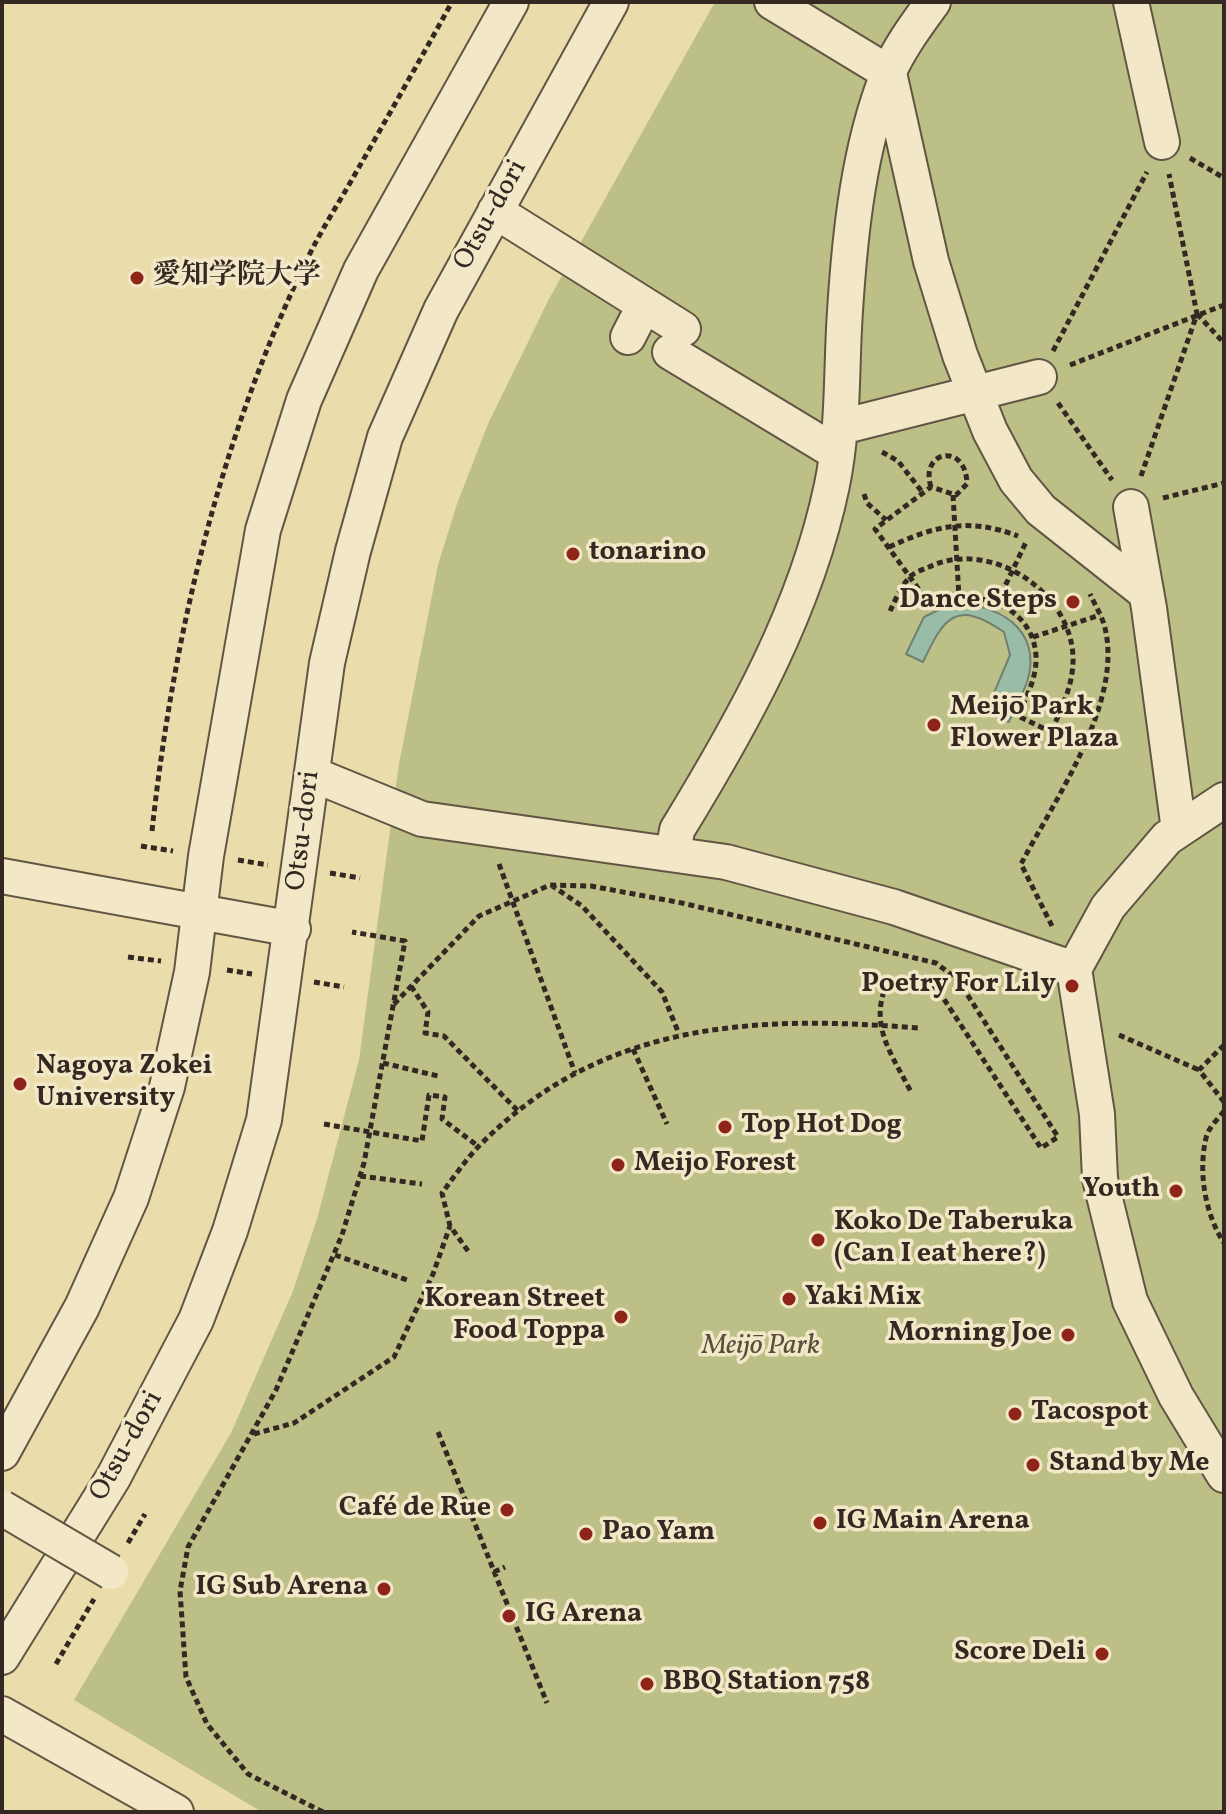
<!DOCTYPE html>
<html>
<head>
<meta charset="utf-8">
<style>
  body { margin:0 }
  #map { position:relative; width:1226px; height:1814px; overflow:hidden; background:#ebdcab; font-family:Vollkorn,serif }
  canvas { display:block }
  .frame { position:absolute; inset:0; border:4px solid #342822; pointer-events:none }
</style>
</head>
<body>
<div id="map">
<canvas width="1226" height="1814"></canvas>
<div class="frame"></div>
</div>
<script>
const context = document.querySelector('canvas').getContext('2d');
context.lineJoin = 'round';
function fillPath(path, color) {
  context.fillStyle = color;
  context.fill(path, 'evenodd');
}
function trace(path, color, width, dash) {
  context.strokeStyle = color;
  context.lineWidth = width;
  context.lineCap = dash ? 'butt' : 'round';
  context.setLineDash(dash || []);
  context.stroke(path);
}
function write(font, color, halo, rows, align = 'center') {
  context.font = font + ' Vollkorn,"Noto Serif JP",serif';
  context.lineWidth = 7;
  context.setLineDash([]);
  context.textBaseline = 'middle';
  context.strokeStyle = halo;
  context.fillStyle = color;
  for (const [text, x, y, turn = 0] of rows) {
    context.save();
    context.translate(x, y);
    context.rotate((+turn || 0) * Math.PI / 180);
    context.textAlign = isNaN(turn) ? turn : align;
    if (halo) context.strokeText(text, 0, 0);
    context.fillText(text, 0, 0);
    context.restore();
  }
}
const green = new Path2D(`
  M 715,2 L 1224,2 L 1224,1812 L 262,1812 L 74,1700 L 231,1433 L 293,1291 L 317,1219 L 359,1060 L 399,764 L 438,565 L 457,504 L 488,424 L 549,299 Z`);
const water = new Path2D(`
  M 951,604 C 996,602 1044,629 1027,682 C 1022,696 1014,709 1009,722 L 986,712 L 1010,655 L 1004,632 C 956,599 944,617 923,662 L 906,654 L 924,617 Z`);
const path = new Path2D(`
  M 1190,158 L 1224,178
  M 1197,314 L 1224,343
  M 1053,351 L 1147,172
  M 1070,365 L 1224,305
  M 1058,403 L 1112,480
  M 882,452 L 898,461 L 923,493
  M 1141,476 L 1197,314 L 1169,174
  M 931,487 C 919,451 966,441 967,484 L 956,495 L 931,487 L 875,529 L 931,606 C 972,585 1033,604 1036,656 C 1037,678 1026,697 1018,716 L 1082,747
  M 864,494 L 867,503 L 886,520
  M 953,495 L 959,597
  M 1163,498 L 1224,483
  M 889,547 C 935,526 968,517 1018,536
  M 997,603 L 1027,540
  M 890,611 C 895,601 900,588 908,579 C 912,573 922,570 929,567 C 990,538 1070,591 1073,656 C 1074,684 1062,707 1051,732
  M 1033,637 L 1100,615
  M 152,831 C 173,638 219,442 304,266 C 318,235 337,206 354,176 C 387,118 420,60 452,2
  M 141,846 L 173,851
  M 238,860 L 268,865
  M 499,864 L 575,1073
  M 330,873 L 360,878
  M 551,885 L 582,906 L 662,992 L 679,1034
  M 1052,926 L 1021,864 C 1055,799 1123,703 1105,628 C 1102,616 1095,605 1090,594
  M 128,957 L 161,961
  M 227,970 L 252,974
  M 314,982 L 344,987
  M 411,986 L 428,1012 L 425,1033 L 444,1036 L 518,1111
  M 394,1004 L 479,916 L 550,885 L 591,886 L 682,903 L 936,963 L 958,980 L 1058,1137 L 1041,1148 L 940,993 L 932,984 L 910,977 L 886,986 C 869,1027 893,1056 911,1092
  M 1119,1035 L 1199,1070
  M 1224,1045 L 1199,1070 L 1224,1102
  M 633,1049 L 667,1124
  M 383,1063 L 438,1076
  M 1224,1111 C 1218,1119 1208,1128 1206,1138 C 1198,1172 1205,1214 1224,1243
  M 324,1124 L 422,1141 L 429,1095 L 445,1097 L 442,1119 L 478,1146
  M 360,1176 L 422,1184
  M 468,1251 L 450,1226 L 442,1193 C 454,1177 466,1159 480,1145 C 602,1021 755,1015 918,1028
  M 335,1255 L 407,1280
  M 438,1432 L 547,1703
  M 254,1434 L 294,1423 L 394,1357 L 433,1274 L 450,1226
  M 128,1543 L 145,1514
  M 494,1572 L 505,1567
  M 56,1664 L 94,1599
  M 323,1812 L 248,1774 L 207,1724 L 186,1677 L 180,1591 L 188,1547 L 276,1390 L 342,1235 L 364,1163 L 405,941 L 352,932`);
const minor = new Path2D(`
  M 772,2 L 889,73 L 931,261 L 960,355 L 990,431 L 1016,480 L 1041,510 L 1146,593
  M 1131,2 L 1162,142
  M 495,211 L 683,329
  M 628,337 L 644,306
  M 670,352 L 837,453
  M 841,427 L 1039,377
  M 1131,507 L 1149,608 L 1179,830
  M 312,774 L 422,819 L 726,862 L 894,907 L 1074,969
  M 1224,800 L 1167,838 L 1108,907 L 1074,969 L 1097,1114 L 1100,1179 L 1130,1301 L 1176,1396 L 1224,1475
  M 673,854 L 677,830 C 743,722 806,610 832,485 C 844,427 841,369 845,311 C 850,232 859,147 888,74 C 899,48 917,24 933,2
  M 2,876 L 293,929
  M 2,1453 L 82,1307 L 131,1198 L 167,1087 L 192,972 L 206,856 L 263,530 L 304,400 L 361,270 L 511,2
  M 2,1657 L 113,1478 L 196,1320 L 230,1231 L 264,1120 L 327,663 L 353,551 L 385,437 L 441,310 L 611,2
  M 2,1714 L 176,1812`);
const minorBridge = new Path2D(`
  M 2,1508 L 111,1572`);
const markers = [
  [137,278,8,"#8f2418"],
  [573,554,8,"#8f2418"],
  [1073,602,8,"#8f2418"],
  [934,725,8,"#8f2418"],
  [1072,986,8,"#8f2418"],
  [20,1084,8,"#8f2418"],
  [725,1127,8,"#8f2418"],
  [618,1165,8,"#8f2418"],
  [1176,1191,8,"#8f2418"],
  [818,1240,8,"#8f2418"],
  [789,1299,8,"#8f2418"],
  [621,1317,8,"#8f2418"],
  [1068,1335,8,"#8f2418"],
  [1015,1414,8,"#8f2418"],
  [1033,1465,8,"#8f2418"],
  [507,1510,8,"#8f2418"],
  [820,1523,8,"#8f2418"],
  [586,1534,8,"#8f2418"],
  [384,1589,8,"#8f2418"],
  [509,1616,8,"#8f2418"],
  [1102,1654,8,"#8f2418"],
  [647,1684,8,"#8f2418"]
];
const streetNames = [
  ["Otsu-dori",492,216,-61],
  ["Otsu-dori",305,831,-83],
  ["Otsu-dori",128,1447,-61]
];
const poiNames = [
  ["愛知学院大学",153,278],
  ["tonarino",589,554],
  ["Dance Steps",1057,602,"right"],
  ["Meijō Park",950,709],
  ["Flower Plaza",950,741],
  ["Poetry For Lily",1056,986,"right"],
  ["Nagoya Zokei",36,1068],
  ["University",36,1100],
  ["Top Hot Dog",741,1127],
  ["Meijo Forest",634,1165],
  ["Youth",1160,1191,"right"],
  ["Koko De Taberuka",834,1224],
  ["(Can I eat here?)",834,1256],
  ["Yaki Mix",805,1299],
  ["Korean Street",605,1301,"right"],
  ["Food Toppa",605,1333,"right"],
  ["Morning Joe",1052,1335,"right"],
  ["Tacospot",1031,1414],
  ["Stand by Me",1049,1465],
  ["Café de Rue",491,1510,"right"],
  ["IG Main Arena",836,1523],
  ["Pao Yam",602,1534],
  ["IG Sub Arena",368,1589,"right"],
  ["IG Arena",525,1616],
  ["Score Deli",1086,1654,"right"],
  ["BBQ Station 758",663,1684]
];
const parkNames = [
  ["Meijō Park",761,1348]
];
fillPath(green, '#bcbf86');
fillPath(water, '#99bca6');
trace(water, '#718171', 2);
trace(minor, '#625544', 38);
trace(path, '#342822', 5, [6, 4]);
trace(minor, '#f2e8c8', 34);
trace(minorBridge, '#625544', 38, []);
trace(minorBridge, '#f2e8c8', 34);
for (const [x, y, r, color] of markers) {
  const dot = new Path2D();
  dot.arc(x, y, r, 0, 2 * Math.PI);
  context.fillStyle = color;
  context.fill(dot);
  trace(dot, '#f2e8c8', 3);
}
write('28px', '#342822', '#f2e8c8', streetNames);
write('bold 28px', '#342822', '#f2e8c8', poiNames, 'left');
write('italic 28px', '#564e3b', '#f2e8c8', parkNames);
</script>
</body>
</html>
